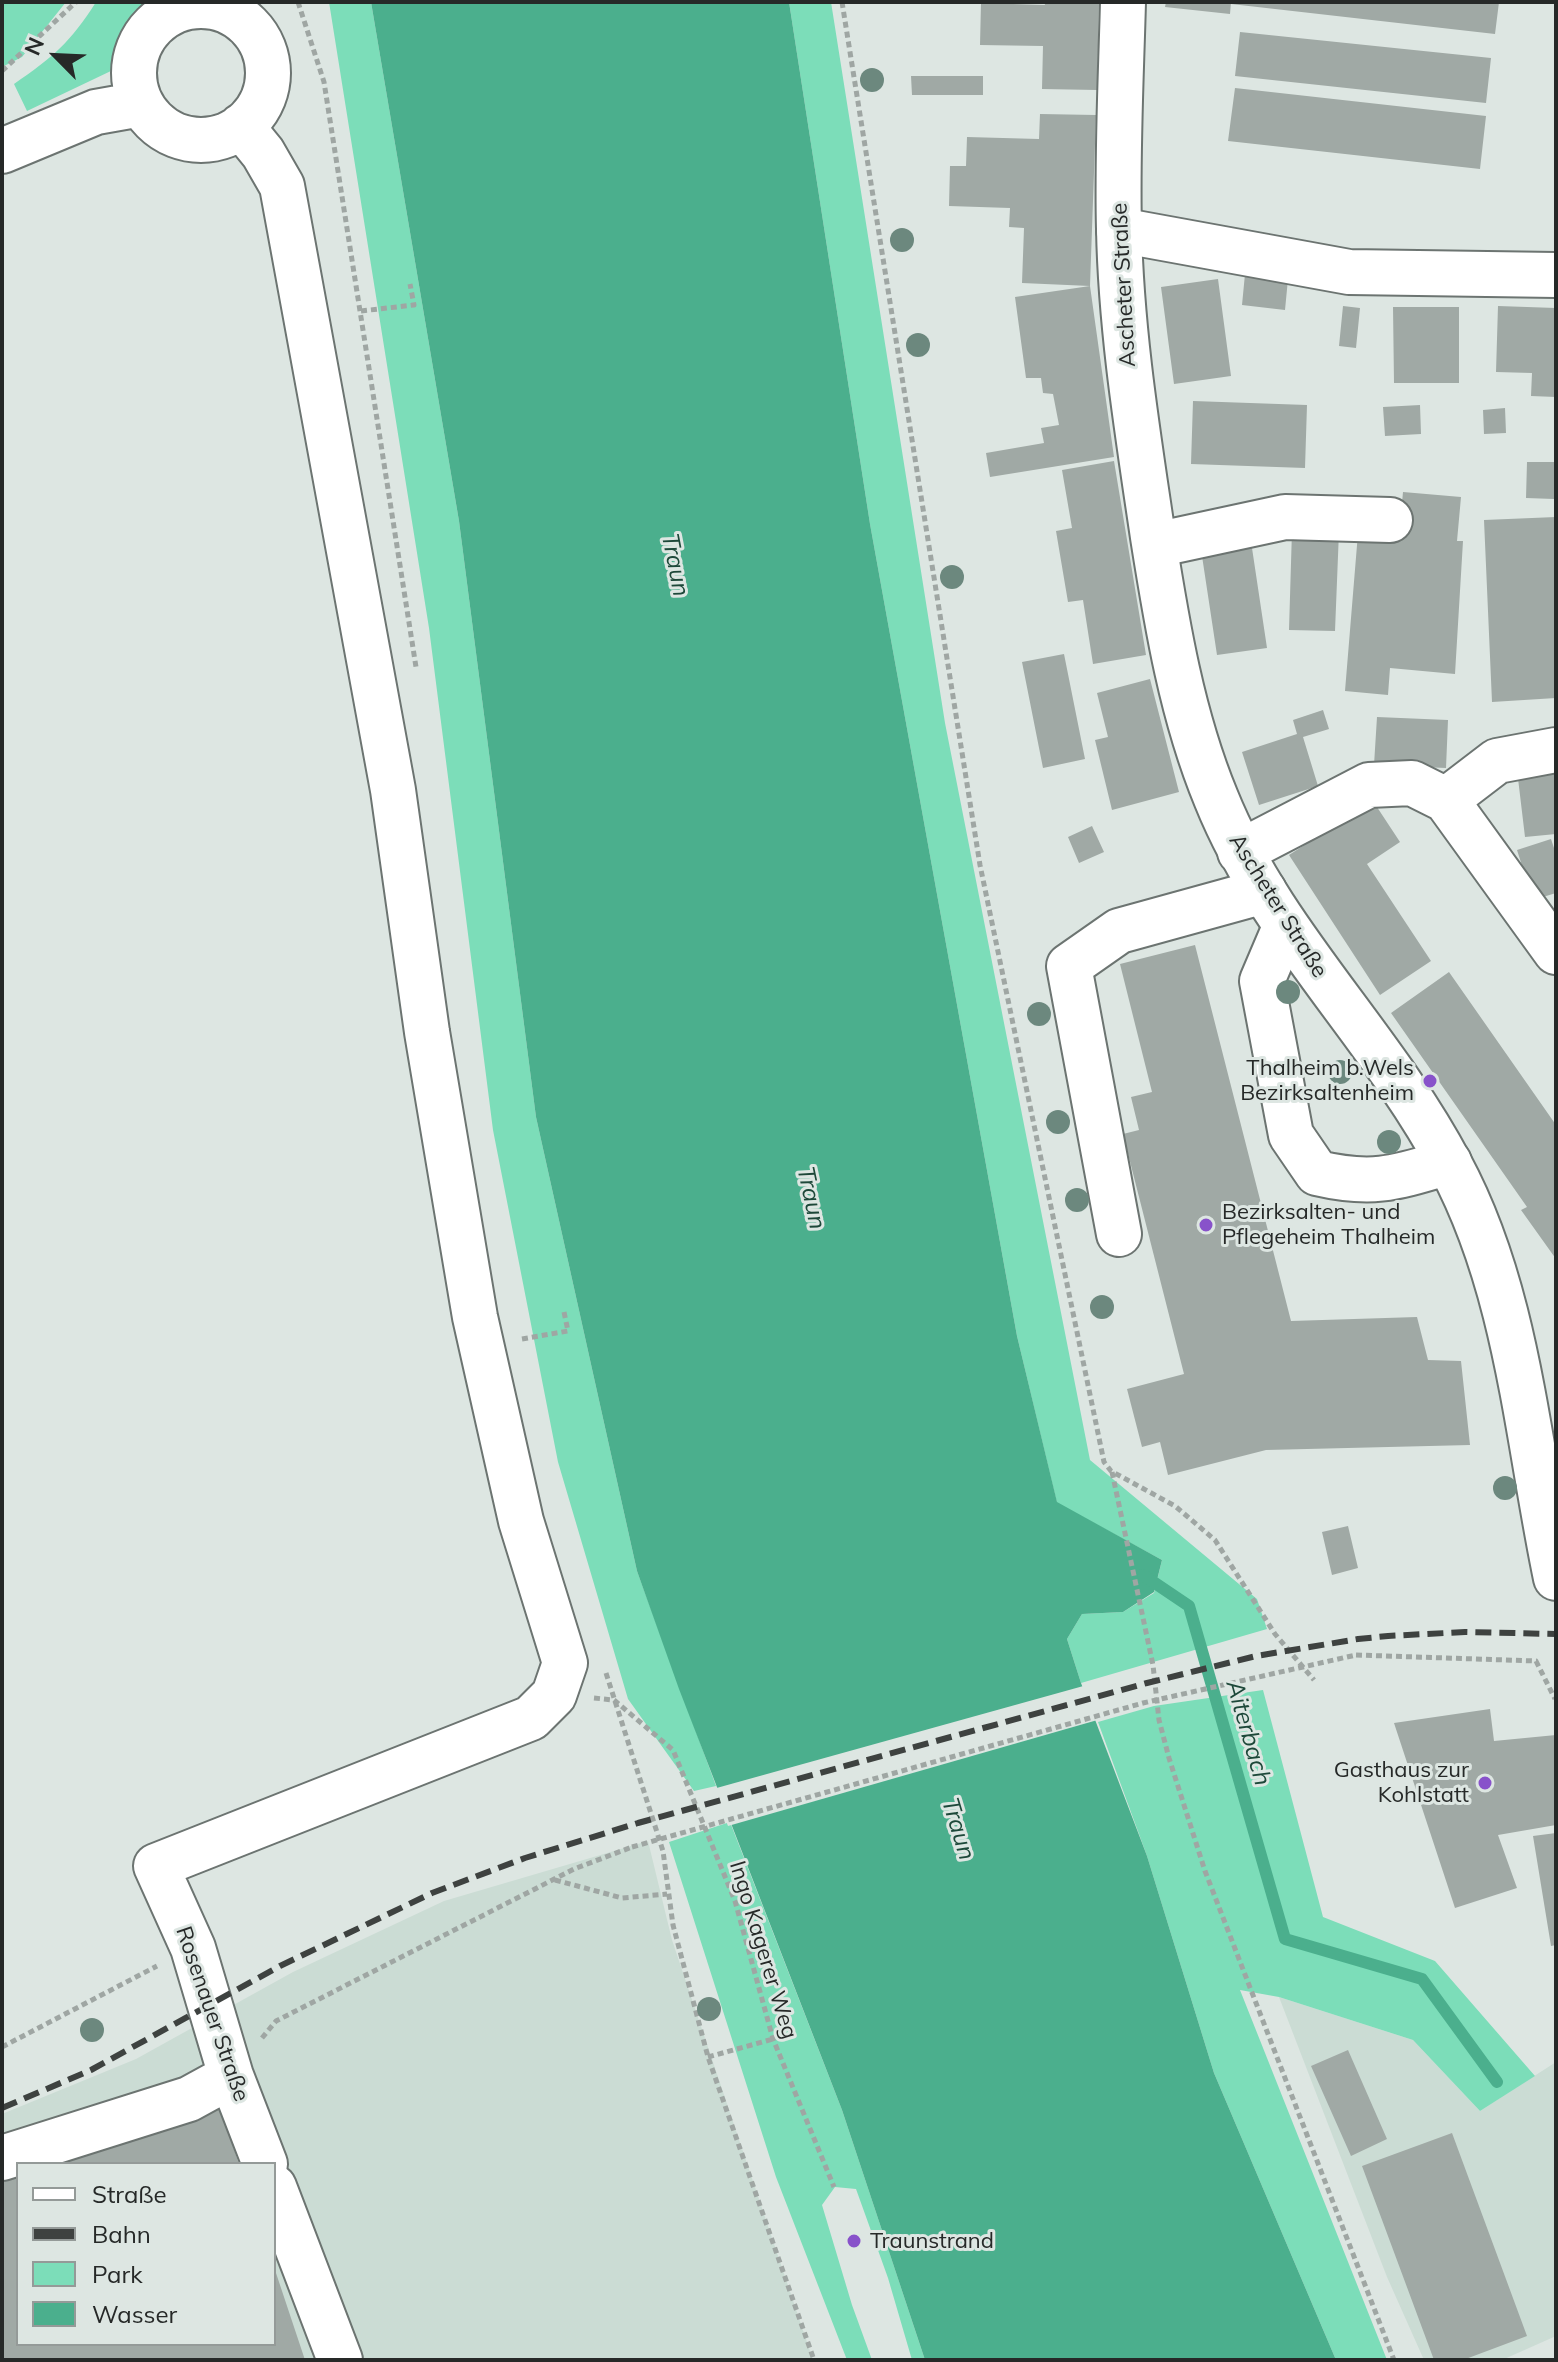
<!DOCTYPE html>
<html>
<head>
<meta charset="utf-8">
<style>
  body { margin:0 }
  #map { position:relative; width:1558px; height:2362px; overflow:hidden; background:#dde6e2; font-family:Mulish,sans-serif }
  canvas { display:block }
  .frame { position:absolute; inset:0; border:4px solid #262928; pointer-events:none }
  .legend { position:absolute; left:16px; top:2162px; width:260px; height:184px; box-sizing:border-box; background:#dde6e2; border:2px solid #949a98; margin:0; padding:10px 14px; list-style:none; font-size:24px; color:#262928 }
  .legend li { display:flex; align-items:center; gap:16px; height:40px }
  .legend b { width:40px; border:2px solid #949a98 }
  .north { position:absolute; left:16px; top:16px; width:80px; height:80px; -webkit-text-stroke:6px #dde6e2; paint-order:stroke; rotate:294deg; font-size:22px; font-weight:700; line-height:32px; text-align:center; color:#262928 }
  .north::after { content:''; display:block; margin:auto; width:28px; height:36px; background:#262928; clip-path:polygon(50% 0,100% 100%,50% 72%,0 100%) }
</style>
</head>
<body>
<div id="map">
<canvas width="1558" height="2362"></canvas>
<div class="frame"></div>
<ul class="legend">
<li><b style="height:10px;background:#fff"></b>Straße</li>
<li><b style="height:10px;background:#3e4240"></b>Bahn</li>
<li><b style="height:22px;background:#7cddb9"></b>Park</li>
<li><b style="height:22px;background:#4baf8d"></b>Wasser</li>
</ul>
<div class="north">N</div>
</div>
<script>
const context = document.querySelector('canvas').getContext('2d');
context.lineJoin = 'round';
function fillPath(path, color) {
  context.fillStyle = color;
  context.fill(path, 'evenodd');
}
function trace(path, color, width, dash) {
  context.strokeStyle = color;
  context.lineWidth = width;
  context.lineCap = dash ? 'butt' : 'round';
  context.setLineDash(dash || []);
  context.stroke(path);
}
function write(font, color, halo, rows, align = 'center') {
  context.font = font + ' Mulish,sans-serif';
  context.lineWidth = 6;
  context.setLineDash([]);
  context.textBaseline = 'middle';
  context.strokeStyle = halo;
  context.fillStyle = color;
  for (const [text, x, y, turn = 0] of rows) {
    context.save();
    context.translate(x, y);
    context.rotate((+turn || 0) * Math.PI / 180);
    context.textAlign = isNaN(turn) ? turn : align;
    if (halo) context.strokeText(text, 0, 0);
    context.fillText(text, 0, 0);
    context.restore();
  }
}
const built = new Path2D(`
  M 648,1841 L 672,1940 L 813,2360 L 2,2360 L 2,2114 L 136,2059 L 293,1972 L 444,1901 ZM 18,2164 L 274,2164 L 274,2344 L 18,2344 Z
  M 1279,1997 L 1413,2040 L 1480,2111 L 1556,2062 L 1556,2336 L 1502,2360 L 1424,2360 L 1387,2277 Z`);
const green = new Path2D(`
  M 2,2 L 66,2 L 22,57 L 2,67 Z
  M 96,2 L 159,2 L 135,20 L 113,70 L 27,111 L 14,84 C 53,57 70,43 96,2 Z
  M 329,2 L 371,2 L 459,521 L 536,1117 L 637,1571 L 716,1786 L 694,1791 L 628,1699 L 558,1462 L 493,1130 L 429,628 Z
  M 789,2 L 831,2 L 945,723 L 1090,1460 L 1257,1599 L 1267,1629 L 1081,1683 L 1067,1639 L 1082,1614 L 1123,1612 L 1154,1593 L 1162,1560 L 1057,1503 L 1017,1336 L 870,524 Z
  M 1263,1690 L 1323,1917 L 1435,1961 L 1535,2076 L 1480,2111 L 1413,2040 L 1279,1997 L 1240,1990 L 1387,2360 L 1336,2360 L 1214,2073 L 1147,1856 L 1098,1722 L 1154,1706 Z
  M 730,1822 L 842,2110 L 925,2360 L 912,2360 L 888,2278 L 856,2189 L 835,2187 L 822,2205 L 852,2305 L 872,2360 L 847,2360 L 776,2177 L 669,1842 Z`);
const water = new Path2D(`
  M 371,2 L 789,2 L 870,524 L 1017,1336 L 1057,1502 L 1162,1560 L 1154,1592 L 1123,1612 L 1082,1614 L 1067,1639 L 1081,1683 L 1147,1856 L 1214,2073 L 1336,2360 L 925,2360 L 842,2110 L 679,1689 L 637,1571 L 536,1117 L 459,521 Z`);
const pier = new Path2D(`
  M 1087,1685 L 1101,1719 L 728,1826 L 713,1789 Z`);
const stream = new Path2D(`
  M 1143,1575 L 1189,1606 L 1285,1939 L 1422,1979 L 1497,2082`);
const building = new Path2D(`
  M 1044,2 L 1099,2 L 1097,90 L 1042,89 L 1043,46 L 980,45 L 981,3 L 1045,5 Z
  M 1166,2 L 1231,2 L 1230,14 L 1165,7 Z
  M 1231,2 L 1499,2 L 1495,34 L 1231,4 Z
  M 1240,32 L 1491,58 L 1486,103 L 1235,76 Z
  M 911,76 L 983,76 L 983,95 L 912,95 Z
  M 1235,88 L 1486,116 L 1480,169 L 1228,141 Z
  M 1040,114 L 1096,115 L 1090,286 L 1022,283 L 1024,228 L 1009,227 L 1010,208 L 949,206 L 950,166 L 966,166 L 967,137 L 1039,139 Z
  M 1245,274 L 1288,279 L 1285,310 L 1242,305 Z
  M 1218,279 L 1231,376 L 1174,384 L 1161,287 Z
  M 1090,286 L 1114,457 L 990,477 L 986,453 L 1044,443 L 1041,428 L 1059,425 L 1053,394 L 1043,393 L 1041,378 L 1026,378 L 1015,297 Z
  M 1343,306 L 1360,308 L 1356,348 L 1339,346 Z
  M 1498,306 L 1556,308 L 1556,397 L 1531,396 L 1532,373 L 1496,372 Z
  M 1393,307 L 1459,307 L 1459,383 L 1394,383 Z
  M 1193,401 L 1307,405 L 1305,468 L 1191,464 Z
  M 1420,405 L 1421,434 L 1385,436 L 1383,407 Z
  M 1505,408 L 1506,433 L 1484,434 L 1483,410 Z
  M 1114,461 L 1146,655 L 1093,664 L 1083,600 L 1068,602 L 1056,531 L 1072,528 L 1062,470 Z
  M 1527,462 L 1554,462 L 1554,499 L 1526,498 Z
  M 1403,492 L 1461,497 L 1457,541 L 1463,541 L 1455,674 L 1390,668 L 1388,695 L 1345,691 L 1358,533 L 1399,536 Z
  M 1556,517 L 1556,698 L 1492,702 L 1484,520 Z
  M 1292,530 L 1339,531 L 1335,631 L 1289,630 Z
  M 1252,548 L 1267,648 L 1217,655 L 1202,556 Z
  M 1064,654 L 1085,759 L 1043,768 L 1022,662 Z
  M 1150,679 L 1179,792 L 1112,810 L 1095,740 L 1108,737 L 1097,693 Z
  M 1323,710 L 1329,729 L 1303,737 L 1318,786 L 1259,805 L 1242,752 L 1297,734 L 1293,720 Z
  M 1377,717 L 1448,720 L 1446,768 L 1374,765 Z
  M 1556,765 L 1556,834 L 1525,837 L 1517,770 Z
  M 1373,801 L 1400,842 L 1367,864 L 1431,961 L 1380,995 L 1289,855 Z
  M 1092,826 L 1104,852 L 1079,863 L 1068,837 Z
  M 1551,839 L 1556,854 L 1556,893 L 1533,900 L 1517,850 Z
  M 1195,945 L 1291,1321 L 1417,1317 L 1428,1360 L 1461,1361 L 1470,1445 L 1266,1450 L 1168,1475 L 1160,1442 L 1142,1447 L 1127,1389 L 1184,1374 L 1123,1134 L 1139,1130 L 1131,1097 L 1152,1092 L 1120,964 Z
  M 1449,972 L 1556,1125 L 1556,1259 L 1521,1210 L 1527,1207 L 1391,1013 Z
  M 1348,1526 L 1358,1568 L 1332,1575 L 1322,1532 Z
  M 1490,1709 L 1494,1741 L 1556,1735 L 1556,1825 L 1498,1835 L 1517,1888 L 1455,1908 L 1394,1723 Z
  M 1556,1833 L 1556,1945 L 1551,1946 L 1533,1836 Z
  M 1348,2050 L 1387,2139 L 1351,2156 L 1311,2066 Z
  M 216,2096 L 239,2164 L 18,2164 Z
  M 1452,2133 L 1527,2336 L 1463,2360 L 1434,2360 L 1362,2166 Z
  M 18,2164 L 18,2344 L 274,2344 L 275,2270 L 305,2360 L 2,2360 L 2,2169 Z`);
const path = new Path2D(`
  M 298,2 L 324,82 L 416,667
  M 842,2 L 980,865 L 1104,1462 L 1111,1471 L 1175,1506 L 1215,1540 L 1275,1634 L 1314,1680
  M 2,71 L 76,2
  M 361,311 L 414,305 L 410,284
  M 522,1339 L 568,1331 L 564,1312
  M 1112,1472 L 1153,1665 L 1159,1720 L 1169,1758 L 1205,1871 L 1394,2360
  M 1356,1655 L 1536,1661 L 1555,1699
  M 606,1673 L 663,1851 L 673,1925 L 708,2057 L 814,2360
  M 594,1698 L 613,1700
  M 614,1700 L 673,1750 L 735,1901 L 773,2039 L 834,2187
  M 555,1880 L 622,1898 L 667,1894
  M 262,2038 L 276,2021 L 574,1869 L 632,1847
  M 2,2047 L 157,1966
  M 708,2057 L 773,2039`);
const minor = new Path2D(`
  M134 73a67 67 0 1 1 134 0a67 67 0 1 1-134 0Z
  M 241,126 L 263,153 L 282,186 L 393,790 L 427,1032 L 475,1317 L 521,1521 L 565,1663 L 554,1695 L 531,1718 L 156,1866 L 193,1948 L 231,2076 L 265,2164
  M 2,151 L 96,112 L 141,104
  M 1119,230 L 1349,272 L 1556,275
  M 1155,545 L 1285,517 L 1390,520
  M 1446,800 L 1497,761 L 1556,750
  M 1240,852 L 1369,785 L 1412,783 L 1446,800 L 1556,952
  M 1285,927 L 1262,981 L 1291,1135 L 1317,1173 C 1373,1186 1395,1178 1449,1162
  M 1119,1234 L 1069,966 L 1119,931 L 1264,891
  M 2,2158 L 189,2099 L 231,2076
  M 274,2187 L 340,2360`);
const major = new Path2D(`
  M 1123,2 C 1121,77 1117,153 1119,229 C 1121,332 1138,435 1153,537 C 1167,625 1182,716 1216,798 C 1271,935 1382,1036 1450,1165 C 1518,1291 1527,1440 1556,1578`);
const rail = new Path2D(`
  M 2,2108 L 91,2070 L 280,1966 L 432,1893 L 525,1858 L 638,1823 L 1147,1683 L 1256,1656 L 1358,1639 L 1388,1636 L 1465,1632 L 1556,1634`);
const pathBridge = new Path2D(`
  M 632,1847 L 1143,1703 L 1356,1655`);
const trees = [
  [872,80],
  [902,240],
  [918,345],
  [952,577],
  [1288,992],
  [1039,1014],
  [1340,1072],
  [1058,1122],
  [1389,1142],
  [1077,1200],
  [1102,1307],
  [1505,1488],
  [709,2009],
  [92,2030]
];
const markers = [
  [1430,1081,8,"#8852ca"],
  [1206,1225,8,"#8852ca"],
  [1485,1783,8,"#8852ca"],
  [854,2241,8,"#8852ca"]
];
const streetNames = [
  ["Ascheter Straße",1124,285,-93],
  ["Ascheter Straße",1278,906,58],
  ["Ingo Kagerer Weg",763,1950,73],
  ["Rosenauer Straße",212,2014,71]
];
const poiNames = [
  ["Thalheim b.Wels",1414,1068],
  ["Bezirksaltenheim",1414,1093],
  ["Bezirksalten- und",1222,1212,"left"],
  ["Pflegeheim Thalheim",1222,1237,"left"],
  ["Gasthaus zur",1469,1770],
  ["Kohlstatt",1469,1795],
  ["Traunstrand",870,2241,"left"]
];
const waterNames = [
  ["Traun",675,565,79],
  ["Traun",811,1198,78],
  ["Aiterbach",1248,1733,74],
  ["Traun",958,1829,73]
];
fillPath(built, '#cbdcd4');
fillPath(green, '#7cddb9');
fillPath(water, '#4baf8d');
fillPath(pier, '#dde6e2');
trace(stream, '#4baf8d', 12);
fillPath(building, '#a0a9a5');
trace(minor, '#6c7471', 48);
trace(major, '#6c7471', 48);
trace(path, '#9fa6a3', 5, [6, 4]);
trace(minor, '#fff', 44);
trace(major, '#fff', 44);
trace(rail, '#3e4240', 6, [16, 8]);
trace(pathBridge, '#9fa6a3', 5, [6, 4]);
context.fillStyle = '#6c887e';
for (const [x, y] of trees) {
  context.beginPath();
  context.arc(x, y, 12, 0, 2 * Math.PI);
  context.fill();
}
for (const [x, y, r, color] of markers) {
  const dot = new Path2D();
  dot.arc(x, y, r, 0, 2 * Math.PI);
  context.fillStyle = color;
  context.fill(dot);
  trace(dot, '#dde6e2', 3);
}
write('22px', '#262928', '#dde6e2', streetNames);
write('22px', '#262928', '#dde6e2', poiNames, 'right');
write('italic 24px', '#1d4839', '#dde6e2', waterNames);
</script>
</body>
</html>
